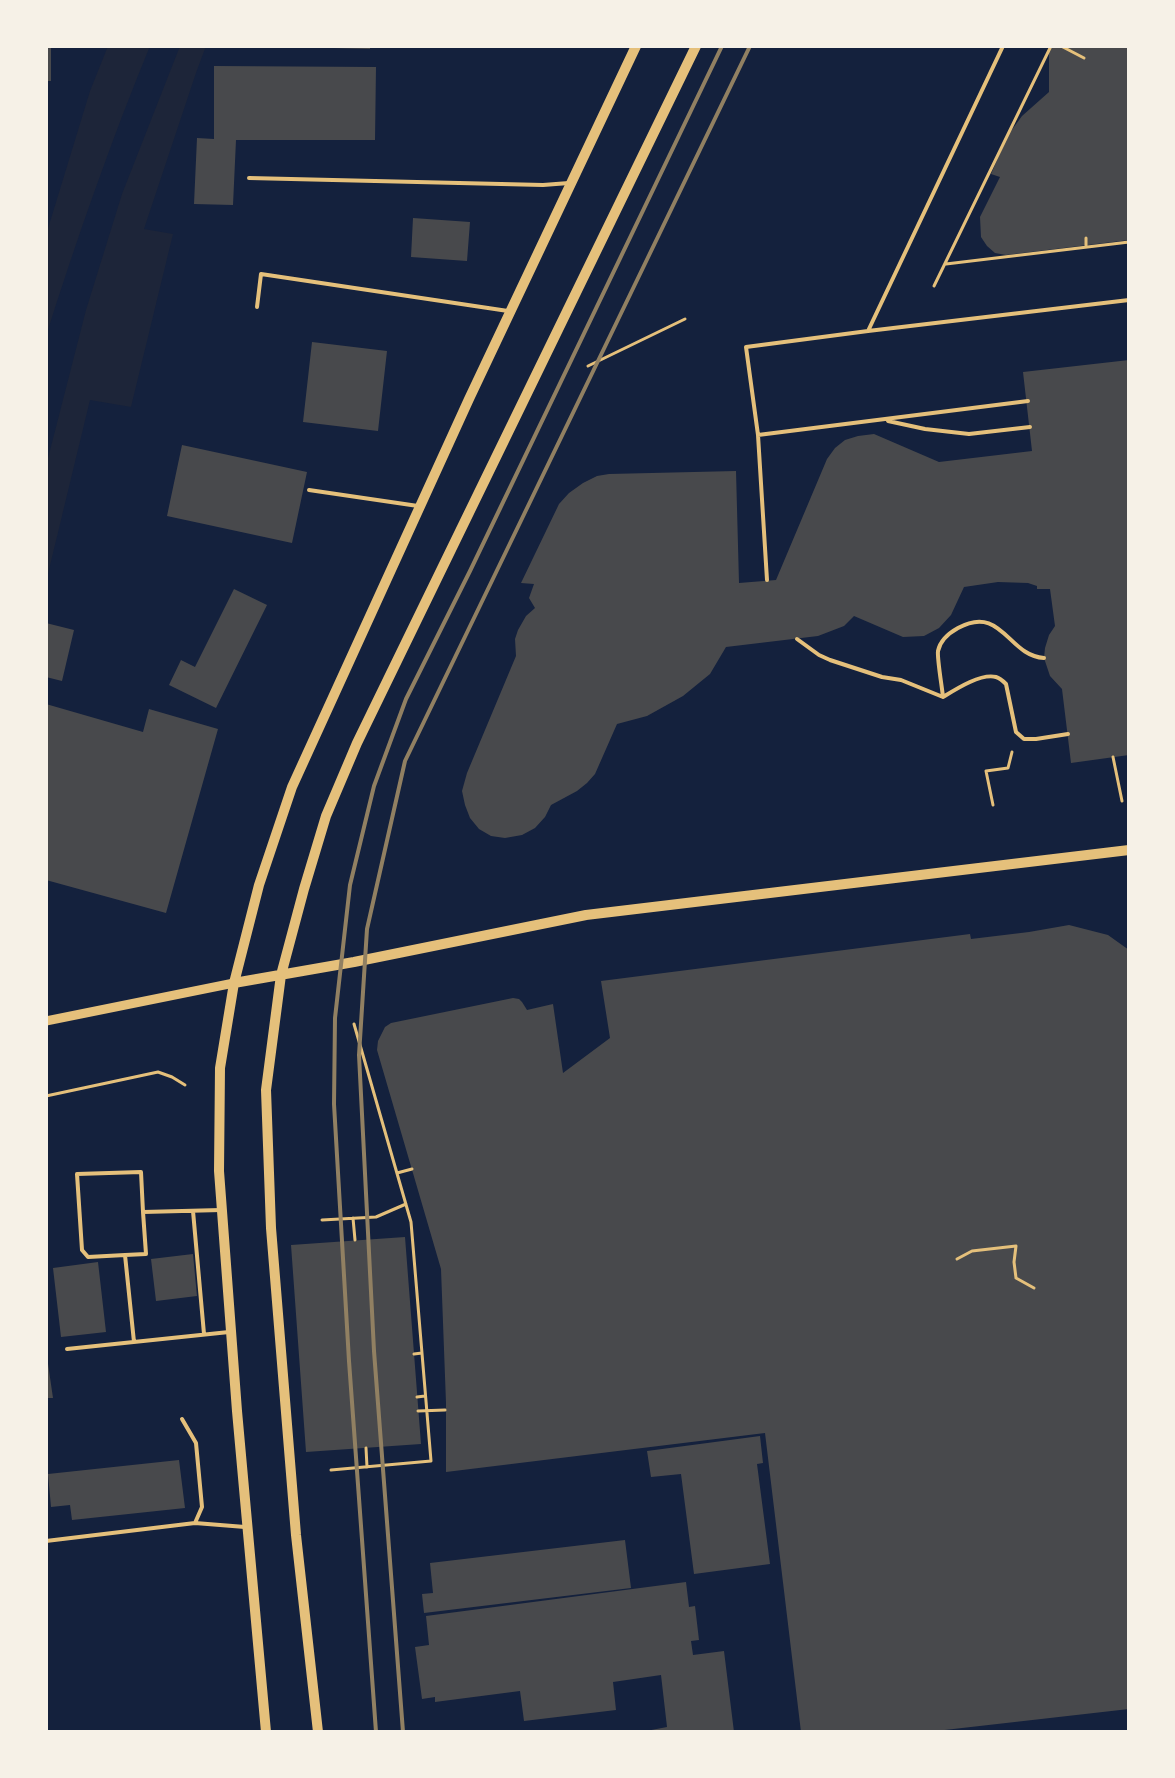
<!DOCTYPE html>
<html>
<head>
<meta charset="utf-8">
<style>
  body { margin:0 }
  #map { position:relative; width:1175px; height:1778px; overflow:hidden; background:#14213d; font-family:"Sofia Sans Condensed",sans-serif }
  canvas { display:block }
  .frame { position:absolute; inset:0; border:48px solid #f6f1e7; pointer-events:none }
</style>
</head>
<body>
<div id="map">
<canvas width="1175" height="1778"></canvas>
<div class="frame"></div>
</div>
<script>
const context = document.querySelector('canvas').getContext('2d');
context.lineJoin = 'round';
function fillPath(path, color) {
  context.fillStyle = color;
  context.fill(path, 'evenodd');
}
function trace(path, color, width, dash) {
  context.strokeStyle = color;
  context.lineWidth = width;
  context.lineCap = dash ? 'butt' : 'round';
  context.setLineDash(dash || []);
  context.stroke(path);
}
const green = new Path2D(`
  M 108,46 L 150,46 C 111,141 77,238 46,336 L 46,235 L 90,91 Z
  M 180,46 L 206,46 L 196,73 L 144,229 L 173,234 L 131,407 L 90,400 L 46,582 L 46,466 L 86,310 L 122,194 Z`);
const building = new Path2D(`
  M 46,46 L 51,46 L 51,81 L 46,81 Z
  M 334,46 L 370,46 L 370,49 L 334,48 Z
  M 1049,46 L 1129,46 L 1129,240 L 1006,255 L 995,253 L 987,246 L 981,237 L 980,217 L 1000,177 L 991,174 L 1008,135 L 1022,116 L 1049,92 Z
  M 214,66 L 376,67 L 375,140 L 236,140 L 233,205 L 194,204 L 197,138 L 214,139 Z
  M 413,218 L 470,222 L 467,261 L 411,257 Z
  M 312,342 L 387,351 L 378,431 L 303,422 Z
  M 1129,360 L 1129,755 L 1071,763 L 1062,689 L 1050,676 L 1044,658 L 1045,648 L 1049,635 L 1055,626 L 1050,589 L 1037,589 L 1037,586 L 1028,583 L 998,582 L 964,587 L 951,615 L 939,628 L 924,636 L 903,637 L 854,616 L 844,626 L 818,636 L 726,647 L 710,674 L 683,696 L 647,716 L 617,724 L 595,774 L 587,783 L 577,791 L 551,805 L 545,817 L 535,828 L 522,835 L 505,838 L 491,836 L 479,829 L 470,818 L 465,805 L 462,791 L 467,773 L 516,656 L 515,639 L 518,630 L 526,616 L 535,608 L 529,598 L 534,584 L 521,583 L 559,504 L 569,493 L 583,483 L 597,476 L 609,474 L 736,471 L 739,583 L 776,580 L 827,459 L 835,448 L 845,440 L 858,436 L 874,434 L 939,462 L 1032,451 L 1023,372 Z
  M 182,445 L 307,472 L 292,543 L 167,516 Z
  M 234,589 L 267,605 L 216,708 L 169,685 L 181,660 L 195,667 Z
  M 46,623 L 74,630 L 62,681 L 46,677 Z
  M 46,704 L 143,732 L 149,709 L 218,729 L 166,913 L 46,880 Z
  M 1069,925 L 1108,935 L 1129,950 L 1129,1709 L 927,1732 L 801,1732 L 765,1433 L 446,1472 L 446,1403 L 441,1269 L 377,1050 L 378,1041 L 385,1027 L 391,1023 L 513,998 L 519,999 L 522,1002 L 527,1010 L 553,1004 L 563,1073 L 610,1038 L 601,981 L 970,934 L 971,939 L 1029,932 Z
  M 405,1237 L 421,1444 L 306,1452 L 291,1245 Z
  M 193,1254 L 197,1296 L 156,1301 L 151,1259 Z
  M 98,1262 L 106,1332 L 61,1337 L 53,1268 Z
  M 46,1350 L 53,1398 L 46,1398 Z
  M 760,1436 L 763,1463 L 757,1464 L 770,1564 L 694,1574 L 681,1474 L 651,1477 L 647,1451 Z
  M 179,1460 L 185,1508 L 72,1520 L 70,1505 L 51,1507 L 48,1474 Z
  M 625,1540 L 631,1588 L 424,1613 L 422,1594 L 433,1593 L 430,1563 Z
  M 686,1582 L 689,1607 L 695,1606 L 699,1640 L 691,1641 L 693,1655 L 724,1651 L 734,1732 L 641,1732 L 667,1727 L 661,1675 L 613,1682 L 616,1710 L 524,1721 L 520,1691 L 435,1702 L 435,1697 L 422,1699 L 415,1647 L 429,1645 L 426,1616 Z`);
const path = new Path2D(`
  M 1061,46 L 1084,58
  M 1086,238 L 1086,247
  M 946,264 L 1129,242
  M 934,286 L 1051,46
  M 588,366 L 685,319
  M 1113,757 L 1122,801
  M 993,805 L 986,771 L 1008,768 L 1012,752
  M 46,1096 L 158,1072 L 172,1077 L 185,1085
  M 397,1173 L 412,1169
  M 353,1218 L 355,1240
  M 322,1220 L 376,1217 L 406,1204
  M 957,1259 L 972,1251 L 1016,1246 L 1014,1262 L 1016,1278 L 1034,1288
  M 414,1354 L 422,1353
  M 417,1397 L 425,1396
  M 418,1411 L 445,1410
  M 366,1448 L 367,1467
  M 331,1470 L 431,1461 L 411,1222 L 354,1024`);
const service = new Path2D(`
  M 249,178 L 543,185 L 569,183
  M 257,307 L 261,274 L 508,311
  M 868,331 L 1003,46
  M 746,347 L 868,331 L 1129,300
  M 746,347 L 758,435 L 767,580
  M 888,421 L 925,429 L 969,434 L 1030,427
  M 758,435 L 1028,401
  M 309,490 L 418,506
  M 797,639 L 819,655 L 830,660 L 882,677 L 901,680 L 943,697
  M 943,697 C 942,687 937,658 938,651 C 940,641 949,633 958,628 C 1002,604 1008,656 1044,658
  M 943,697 C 956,689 981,673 996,677 C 1000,678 1004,682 1006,684 L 1016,732 L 1024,739 L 1036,739 L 1068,734
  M 193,1211 L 204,1334
  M 125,1255 L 146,1254 L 143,1212
  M 134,1342 L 125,1255 L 88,1257 L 82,1250 L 77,1174 L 141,1172 L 143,1212 L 221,1210
  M 67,1349 L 229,1332
  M 182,1419 L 196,1443 L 202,1507 L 195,1523
  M 46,1541 L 195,1523 L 245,1527`);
const tertiary = new Path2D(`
  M 46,1021 L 234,983`);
const secondary = new Path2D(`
  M 234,983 L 354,962 L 586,915 L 1129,850
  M 266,1732 L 237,1411 L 219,1171 L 220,1068 L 234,983 L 259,885 L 292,787 L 469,399 L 636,46
  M 318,1732 L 296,1535 L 271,1228 L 266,1090 L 281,975 L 304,889 L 326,816 L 357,743 L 696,46`);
const rail = new Path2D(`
  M 376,1732 L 349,1361 L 334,1104 L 335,1018 L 350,885 L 374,786 L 406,699 L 470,571 L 722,46
  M 403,1732 L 374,1351 L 359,1055 L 367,929 L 405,761 L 750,46`);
fillPath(green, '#1d2539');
fillPath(building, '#48494c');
trace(path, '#e5c07b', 3);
trace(service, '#e5c07b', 4);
trace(tertiary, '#e5c07b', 9);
trace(secondary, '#e5c07b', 10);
trace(rail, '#918062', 4);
</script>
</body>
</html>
